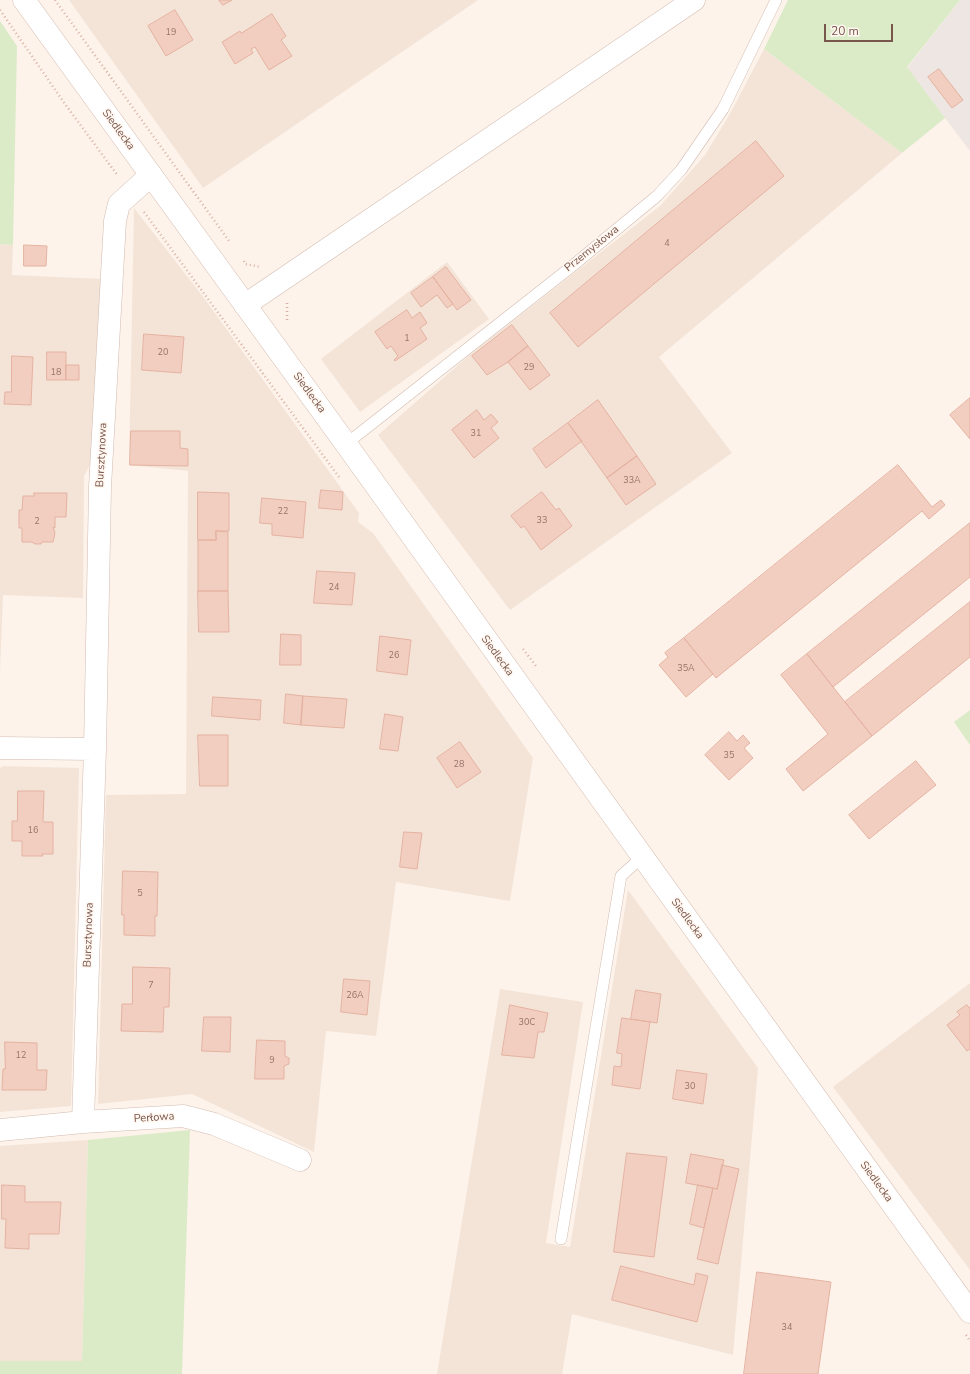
<!DOCTYPE html>
<html>
<head>
<meta charset="utf-8">
<style>
  body { margin:0 }
  #map { position:relative; width:970px; height:1374px; overflow:hidden; background:#fdf3ea; font-family:"Nunito Sans",sans-serif }
  canvas { display:block }
  .scale { position:absolute; left:824px; top:24px; width:69px; height:18px; box-sizing:border-box; border:2px solid #78564c; border-top:0; padding-left:5px; font-size:12px; line-height:14px; white-space:nowrap; color:#78564c; -webkit-text-stroke:3px #fff7f0; paint-order:stroke }
</style>
</head>
<body>
<div id="map">
<canvas width="970" height="1374"></canvas>
<div class="scale">20 m</div>
</div>
<script>
const context = document.querySelector('canvas').getContext('2d');
context.lineJoin = 'round';
function fillPath(path, color) {
  context.fillStyle = color;
  context.fill(path, 'evenodd');
}
function trace(path, color, width, dash) {
  context.strokeStyle = color;
  context.lineWidth = width;
  context.lineCap = dash ? 'butt' : 'round';
  context.setLineDash(dash || []);
  context.stroke(path);
}
function write(font, color, halo, rows, align = 'center') {
  context.font = font + ' "Nunito Sans",sans-serif';
  context.lineWidth = 3;
  context.setLineDash([]);
  context.textBaseline = 'middle';
  context.strokeStyle = halo;
  context.fillStyle = color;
  for (const [text, x, y, turn = 0] of rows) {
    context.save();
    context.translate(x, y);
    context.rotate((+turn || 0) * Math.PI / 180);
    context.textAlign = isNaN(turn) ? turn : align;
    if (halo) context.strokeText(text, 0, 0);
    context.fillText(text, 0, 0);
    context.restore();
  }
}
const residential = new Path2D(`
  M 69,0 L 478,0 L 203,188 Z
  M 764,49 L 902,153 L 659,357 L 732,453 L 510,610 L 378,435 L 473,352 L 660,206 L 705,155 L 731,112 Z
  M 134,208 L 204,298 L 359,513 L 358,522 L 373,533 L 533,758 L 510,901 L 396,882 L 376,1036 L 326,1031 L 314,1152 L 192,1094 L 98,1104 L 106,795 L 186,794 L 188,471 L 129,465 Z
  M 0,244 L 13,245 L 12,275 L 103,279 L 91,463 L 84,476 L 83,598 L 3,595 L 0,672 Z
  M 447,262 L 489,319 L 360,412 L 321,359 Z
  M 3,766 L 79,768 L 71,1106 L 0,1112 L 0,768 Z
  M 628,890 L 758,1068 L 733,1355 L 572,1314 L 562,1374 L 437,1374 L 500,989 L 583,1002 L 546,1243 L 570,1247 Z
  M 970,983 L 970,1270 L 833,1087 Z
  M 88,1140 L 82,1361 L 0,1361 L 0,1146 Z`);
const industrial = new Path2D(`
  M 960,0 L 970,0 L 970,151 L 907,68 Z`);
const green = new Path2D(`
  M 788,0 L 960,0 L 907,67 L 945,118 L 902,153 L 764,49 Z
  M 0,21 L 17,46 L 13,245 L 0,244 Z
  M 970,710 L 970,745 L 954,722 Z
  M 190,1130 L 182,1374 L 0,1374 L 0,1361 L 82,1361 L 88,1140 Z`);
const building = new Path2D(`
  M 219,0 L 232,0 L 223,5 Z
  M 175,10 L 193,40 L 166,56 L 148,26 Z
  M 272,14 L 286,36 L 281,40 L 292,56 L 269,70 L 255,47 L 251,49 L 253,53 L 235,64 L 222,42 L 240,31 L 241,33 Z
  M 939,69 L 963,100 L 952,108 L 928,77 Z
  M 756,141 L 784,176 L 578,347 L 550,313 Z
  M 24,245 L 47,246 L 46,266 L 24,266 Z
  M 446,267 L 471,300 L 457,310 L 433,277 Z
  M 433,277 L 453,304 L 447,308 L 437,295 L 421,307 L 411,293 Z
  M 407,310 L 412,318 L 420,312 L 427,323 L 420,328 L 427,339 L 395,361 L 394,360 L 398,356 L 391,346 L 387,349 L 375,332 Z
  M 512,325 L 528,346 L 508,362 L 487,375 L 472,356 Z
  M 144,334 L 184,337 L 181,373 L 142,370 Z
  M 528,346 L 550,375 L 530,390 L 508,362 Z
  M 47,352 L 66,352 L 66,380 L 47,380 Z
  M 12,356 L 33,357 L 31,405 L 4,404 L 5,392 L 11,392 Z
  M 66,365 L 79,365 L 79,380 L 66,380 Z
  M 970,398 L 970,439 L 950,415 Z
  M 598,400 L 637,456 L 607,478 L 568,423 Z
  M 477,410 L 484,420 L 491,414 L 498,422 L 491,428 L 499,438 L 474,458 L 452,430 Z
  M 568,423 L 582,441 L 546,468 L 533,449 Z
  M 131,431 L 180,431 L 180,448 L 188,449 L 188,466 L 130,465 Z
  M 637,456 L 656,484 L 626,505 L 607,478 Z
  M 898,465 L 932,507 L 941,500 L 945,505 L 929,519 L 922,511 L 716,678 L 684,638 Z
  M 321,490 L 343,492 L 342,510 L 319,508 Z
  M 198,492 L 229,493 L 229,531 L 216,531 L 216,540 L 198,540 Z
  M 542,492 L 556,510 L 559,508 L 572,526 L 541,550 L 524,526 L 521,528 L 511,516 Z
  M 34,493 L 67,493 L 66,517 L 55,517 L 55,528 L 53,527 L 55,533 L 53,542 L 42,542 L 41,544 L 35,544 L 32,542 L 22,542 L 22,528 L 19,528 L 19,510 L 22,510 L 23,496 L 34,496 Z
  M 262,498 L 306,502 L 303,538 L 272,535 L 272,524 L 260,523 Z
  M 970,523 L 970,577 L 833,687 L 807,654 Z
  M 216,531 L 228,532 L 228,591 L 198,591 L 198,540 L 216,540 Z
  M 317,571 L 355,573 L 352,605 L 314,603 Z
  M 198,591 L 228,591 L 229,632 L 199,632 Z
  M 970,602 L 970,657 L 872,736 L 845,702 Z
  M 281,634 L 301,635 L 301,665 L 280,665 Z
  M 380,636 L 411,640 L 407,675 L 377,671 Z
  M 684,638 L 713,674 L 686,697 L 659,665 L 668,657 L 665,653 Z
  M 807,654 L 872,736 L 803,791 L 786,769 L 828,734 L 781,675 Z
  M 286,694 L 303,696 L 301,725 L 284,723 Z
  M 303,696 L 347,699 L 344,728 L 301,725 Z
  M 213,697 L 261,700 L 260,720 L 212,716 Z
  M 385,714 L 403,717 L 398,751 L 380,749 Z
  M 729,732 L 737,741 L 743,735 L 750,743 L 744,748 L 753,758 L 729,780 L 705,755 Z
  M 198,735 L 228,735 L 228,786 L 200,786 Z
  M 460,742 L 481,772 L 457,788 L 437,758 Z
  M 916,761 L 936,785 L 869,839 L 849,815 Z
  M 18,791 L 44,791 L 43,822 L 53,822 L 53,854 L 42,854 L 43,856 L 22,856 L 22,841 L 12,841 L 12,821 L 17,821 Z
  M 404,832 L 422,833 L 417,869 L 400,867 Z
  M 123,871 L 158,872 L 157,916 L 155,916 L 155,936 L 124,935 L 124,915 L 122,915 Z
  M 133,967 L 170,968 L 169,1007 L 164,1007 L 163,1032 L 121,1031 L 122,1004 L 132,1004 Z
  M 344,979 L 370,981 L 367,1015 L 341,1012 Z
  M 636,990 L 661,994 L 657,1023 L 631,1019 Z
  M 510,1005 L 548,1013 L 544,1032 L 538,1032 L 534,1058 L 502,1055 Z
  M 967,1005 L 969,1008 L 970,1007 L 970,1049 L 967,1051 L 947,1025 L 960,1015 L 957,1012 Z
  M 204,1017 L 231,1017 L 230,1052 L 202,1051 Z
  M 622,1018 L 650,1022 L 640,1089 L 612,1085 L 614,1066 L 621,1067 L 622,1054 L 617,1053 Z
  M 257,1040 L 285,1041 L 285,1056 L 289,1058 L 289,1064 L 284,1066 L 284,1079 L 255,1079 Z
  M 5,1042 L 37,1043 L 37,1070 L 47,1070 L 46,1090 L 2,1090 L 3,1069 L 5,1069 Z
  M 677,1070 L 707,1074 L 703,1104 L 673,1099 Z
  M 627,1153 L 667,1157 L 654,1257 L 614,1252 Z
  M 691,1154 L 724,1160 L 717,1189 L 686,1183 Z
  M 722,1165 L 739,1169 L 718,1264 L 697,1259 L 713,1188 L 717,1189 Z
  M 2,1185 L 25,1186 L 25,1202 L 61,1202 L 59,1234 L 29,1234 L 29,1249 L 5,1248 L 6,1219 L 2,1219 Z
  M 698,1185 L 713,1188 L 704,1228 L 690,1224 Z
  M 621,1266 L 694,1285 L 696,1273 L 708,1276 L 697,1322 L 612,1300 Z
  M 757,1272 L 831,1282 L 818,1374 L 744,1374 Z`);
const path = new Path2D(`
  M 55,0 L 229,241
  M 0,10 L 65,104 L 118,176
  M 144,212 L 339,477
  M 244,261 L 245,264 L 261,267
  M 287,303 L 287,322
  M 523,649 L 536,666
  M 966,1335 L 970,1341`);
const service = new Path2D(`
  M 346,444 L 571,267 L 657,196 L 681,170 L 723,109 L 776,0
  M 561,1239 L 621,876 L 642,857`);
const minor = new Path2D(`
  M 245,305 L 694,0
  M 0,748 L 95,749
  M 83,1122 L 95,749 L 100,487 L 115,221 L 119,204 L 151,175
  M 0,1130 L 83,1122 L 183,1116 L 214,1124 L 300,1160`);
const secondary = new Path2D(`
  M 24,0 L 346,444 L 970,1312`);
const numberNames = [
  ["19",171,33],
  ["4",667,244],
  ["1",407,339],
  ["20",163,353],
  ["29",529,368],
  ["18",56,373],
  ["31",476,434],
  ["33A",632,481],
  ["22",283,512],
  ["33",542,521],
  ["2",37,522],
  ["24",334,588],
  ["26",394,656],
  ["35A",686,669],
  ["35",729,756],
  ["28",459,765],
  ["16",33,831],
  ["5",140,894],
  ["7",151,986],
  ["26A",355,996],
  ["30C",527,1023],
  ["12",21,1056],
  ["9",272,1061],
  ["30",690,1087],
  ["34",787,1328]
];
const streetNames = [
  ["Siedlecka",118,130,54],
  ["Przemysłowa",592,249,-39],
  ["Siedlecka",309,393,54],
  ["Bursztynowa",102,455,-87],
  ["Siedlecka",497,656,54],
  ["Siedlecka",687,919,54],
  ["Bursztynowa",89,935,-88],
  ["Perłowa",154,1118,-4],
  ["Siedlecka",876,1182,54]
];
fillPath(residential, '#f4e4d8');
fillPath(industrial, '#eee6e2');
fillPath(green, '#dbebc7');
fillPath(building, '#f2cec1');
trace(building, '#e5b2a1', 1);
trace(service, '#d2bbb1', 12);
trace(minor, '#d2bbb1', 23);
trace(secondary, '#d7bcb1', 23);
trace(path, '#d8b1a4', 2.5, [1, 3]);
trace(service, '#fff', 11);
trace(minor, '#fff', 22);
trace(secondary, '#fff', 22);
write('9px', '#967469', null, numberNames);
write('11px', '#78564c', '#fff7f0', streetNames);
</script>
</body>
</html>
